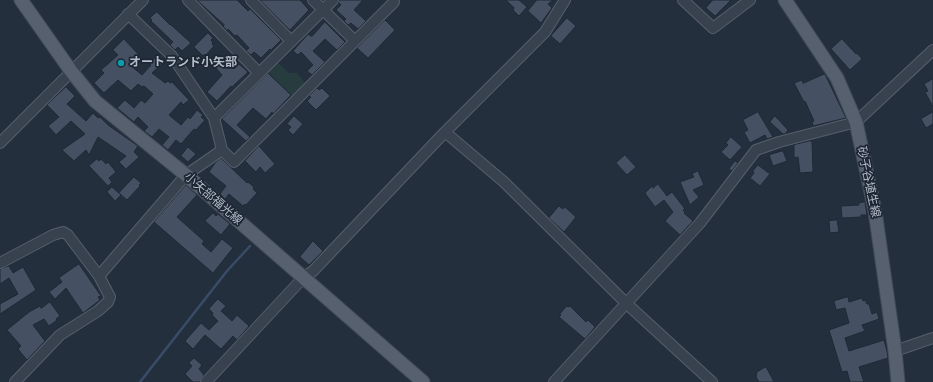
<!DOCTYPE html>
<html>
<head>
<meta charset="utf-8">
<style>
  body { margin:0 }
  canvas { display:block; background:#242f3e }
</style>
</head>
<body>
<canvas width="933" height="382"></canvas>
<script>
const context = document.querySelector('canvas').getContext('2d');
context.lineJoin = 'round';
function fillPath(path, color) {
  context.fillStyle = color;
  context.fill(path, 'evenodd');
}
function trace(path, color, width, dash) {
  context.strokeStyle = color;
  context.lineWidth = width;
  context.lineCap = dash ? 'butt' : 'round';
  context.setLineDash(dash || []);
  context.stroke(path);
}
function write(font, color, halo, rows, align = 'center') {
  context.font = font + ' Signika,"Noto Sans JP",sans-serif';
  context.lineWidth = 3.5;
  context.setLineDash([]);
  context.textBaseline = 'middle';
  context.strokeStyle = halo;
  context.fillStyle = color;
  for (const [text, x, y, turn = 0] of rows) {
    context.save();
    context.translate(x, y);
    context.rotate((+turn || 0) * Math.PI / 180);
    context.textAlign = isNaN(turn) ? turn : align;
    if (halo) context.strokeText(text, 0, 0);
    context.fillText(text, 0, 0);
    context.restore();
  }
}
const green = new Path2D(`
  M 276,61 L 289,73 L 297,73 L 306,84 L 293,97 L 266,70 Z`);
const stream = new Path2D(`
  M 140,382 L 227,271 L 250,246`);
const building = new Path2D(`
  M 197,0 L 237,0 L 248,11 L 250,9 L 281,40 L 271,50 L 270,49 L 261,58 L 254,52 L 251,55 L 246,51 L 249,48 L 237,35 L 235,36 L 228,29 L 227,31 L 223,26 L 224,25 Z
  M 260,0 L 300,0 L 309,10 L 290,30 Z
  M 339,0 L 363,0 L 354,10 L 366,21 L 358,29 L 351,23 L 348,25 L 344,21 L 346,19 L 336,10 L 341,5 L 339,3 Z
  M 506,0 L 519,0 L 527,7 L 519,16 L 513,10 L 514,8 Z
  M 537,0 L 553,0 L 548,4 L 552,8 L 541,23 L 528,11 Z
  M 713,0 L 731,0 L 715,16 L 706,8 Z
  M 157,12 L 170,25 L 170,24 L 191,43 L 182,51 L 178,47 L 175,50 L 170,45 L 173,42 L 151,21 L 152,20 L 150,18 Z
  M 567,18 L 576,26 L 560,44 L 551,36 Z
  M 385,20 L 395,30 L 368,58 L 357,48 Z
  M 325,22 L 345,42 L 337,50 L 325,39 L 313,51 L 325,62 L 312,75 L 307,71 L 313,65 L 301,52 L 298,55 L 293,51 L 308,34 L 311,36 L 312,36 Z
  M 208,33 L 213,38 L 211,40 L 213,43 L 212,44 L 214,46 L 206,55 L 205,54 L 203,56 L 194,47 Z
  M 124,39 L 140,56 L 130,65 L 142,75 L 151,65 L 149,63 L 156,57 L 160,58 L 164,62 L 152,73 L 165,83 L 168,81 L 170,83 L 172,82 L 189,100 L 183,105 L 181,102 L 169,115 L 181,125 L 188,117 L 190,119 L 197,110 L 203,115 L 201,117 L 205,120 L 196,130 L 194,129 L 181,144 L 176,140 L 168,150 L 162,145 L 169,137 L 159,129 L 152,137 L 144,131 L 148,127 L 138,117 L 134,122 L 117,108 L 125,100 L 134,108 L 141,100 L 145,103 L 153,94 L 144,86 L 142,87 L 138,84 L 131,91 L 118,80 L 104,93 L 94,83 L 104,73 L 101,70 L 118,55 L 113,50 Z
  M 842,39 L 856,54 L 857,53 L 862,59 L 850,70 L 831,49 Z
  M 222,60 L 225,62 L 226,61 L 234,69 L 239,64 L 248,72 L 232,87 L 231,86 L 217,101 L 207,92 L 222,75 L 215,67 Z
  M 268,73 L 291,95 L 273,114 L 272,112 L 266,119 L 253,108 L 237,125 L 250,137 L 246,141 L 222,119 Z
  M 825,74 L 846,118 L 813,126 L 812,122 L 814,121 L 805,101 L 804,102 L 794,83 L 802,80 L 803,83 Z
  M 933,79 L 933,107 L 925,92 L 928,91 L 924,84 Z
  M 66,87 L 75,96 L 67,104 L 86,121 L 93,113 L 98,118 L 100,117 L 108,125 L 138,146 L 134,152 L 139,157 L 126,169 L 119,162 L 126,156 L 98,137 L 89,155 L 86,150 L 74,161 L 62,150 L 85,134 L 71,121 L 56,135 L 48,126 L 59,117 L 47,105 Z
  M 317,88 L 319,90 L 322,88 L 330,96 L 316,110 L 307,101 L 311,97 L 309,96 Z
  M 758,112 L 773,137 L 767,139 L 765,135 L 750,143 L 744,132 L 748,130 L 743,120 Z
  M 933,112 L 933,124 L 926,128 L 921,119 Z
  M 294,116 L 303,124 L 293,135 L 288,130 L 291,127 L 287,124 Z
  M 775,116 L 788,130 L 785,134 L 783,134 L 770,122 Z
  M 731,137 L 742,147 L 730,160 L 721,152 L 728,145 L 726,143 Z
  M 809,141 L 812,141 L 813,172 L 800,173 L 798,157 L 794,158 L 794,145 Z
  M 259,146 L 275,164 L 265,173 L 260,167 L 256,172 L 245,161 Z
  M 188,147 L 196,154 L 188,162 L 181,156 Z
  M 783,151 L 787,161 L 773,166 L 769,155 Z
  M 625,155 L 636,167 L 627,175 L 616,163 Z
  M 221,158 L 247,183 L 248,182 L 254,187 L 253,189 L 257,193 L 246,205 L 245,204 L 243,206 L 229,194 L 225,199 L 220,194 L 226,186 L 209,172 L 215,163 Z
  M 97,159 L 99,161 L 101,159 L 106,164 L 108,162 L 116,172 L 109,178 L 112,182 L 108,186 L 89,166 Z
  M 735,161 L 738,163 L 732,171 L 729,169 Z
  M 758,165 L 770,174 L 760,186 L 750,178 L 754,173 L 753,171 Z
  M 698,171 L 704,185 L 693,190 L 699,197 L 690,205 L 680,182 L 694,177 L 692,174 Z
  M 134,177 L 141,183 L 139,185 L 140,186 L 127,200 L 119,193 Z
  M 658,184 L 667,196 L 672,192 L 685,209 L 683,210 L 685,212 L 684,213 L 693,221 L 680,235 L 665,221 L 673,212 L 664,200 L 655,207 L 645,193 L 652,186 L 653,188 Z
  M 186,185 L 197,195 L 177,217 L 204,241 L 202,244 L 211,252 L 222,239 L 233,248 L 213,273 L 154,222 Z
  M 112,187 L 121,195 L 115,201 L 107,192 Z
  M 865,202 L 867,215 L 861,215 L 861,217 L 842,218 L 841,206 L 859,205 L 859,203 Z
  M 559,206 L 563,209 L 565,207 L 576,217 L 564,232 L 549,218 Z
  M 213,213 L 216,216 L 218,214 L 230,224 L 221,235 L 205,221 Z
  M 837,220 L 839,232 L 830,233 L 829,221 Z
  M 313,241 L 323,251 L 309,265 L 300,257 Z
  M 79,264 L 101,296 L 98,297 L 100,300 L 83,313 L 66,288 L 55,299 L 49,292 L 62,282 L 59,278 Z
  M 9,266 L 13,273 L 23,267 L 36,290 L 0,314 L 0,304 L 18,294 L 9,278 L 0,284 L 0,269 Z
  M 848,297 L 849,302 L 862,298 L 863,301 L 865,300 L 867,304 L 869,304 L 872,314 L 877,312 L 879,319 L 862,325 L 865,331 L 845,338 L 849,351 L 884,340 L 887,351 L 888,358 L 859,367 L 864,382 L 850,382 L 847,371 L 842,372 L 829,330 L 849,323 L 845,308 L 836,310 L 834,301 Z
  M 218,299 L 226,306 L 221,311 L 232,321 L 237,315 L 249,326 L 237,340 L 233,336 L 221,349 L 205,335 L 193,349 L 185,341 L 201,323 L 209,330 L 218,321 L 212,315 L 213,313 L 209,309 Z
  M 50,302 L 60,316 L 56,319 L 57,320 L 49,326 L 44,319 L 33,325 L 45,341 L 27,360 L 18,349 L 21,346 L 7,330 L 29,312 L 40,306 L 41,308 Z
  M 567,306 L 569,307 L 570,306 L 586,322 L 588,320 L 595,327 L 585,339 L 559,317 L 561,315 L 560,314 Z
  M 194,358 L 202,365 L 199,369 L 204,375 L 200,382 L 193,382 L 185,374 L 192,366 L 189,363 Z
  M 766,367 L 771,376 L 774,382 L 759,382 L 756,377 L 757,372 Z`);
const minor = new Path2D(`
  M 188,0 L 259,73
  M 251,0 L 291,41
  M 683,0 L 713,28 L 750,0
  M 128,14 L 172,56 L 214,118 L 222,150 L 234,162 L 355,41 L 313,0
  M 355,41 L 394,2
  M 214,118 L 333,0
  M 445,132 L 504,182 L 627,304 L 712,382
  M 0,143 L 143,0
  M 0,263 L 53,235 L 63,232 L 68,235 L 99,276 L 186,175 L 222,150
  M 895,351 L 933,338
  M 15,382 L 60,335 L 98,311 L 108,302 L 110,297 L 99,276
  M 206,382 L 303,278 L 313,271 L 445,132 L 545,32 L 565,0
  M 554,382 L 700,223 L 756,150 L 779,142 L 856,122 L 933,50`);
const major = new Path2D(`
  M 21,0 L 71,71 L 95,101 L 186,175 L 423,382
  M 785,0 L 837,78 L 856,122 L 875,211 L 895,351 L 898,382`);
const markers = [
  [121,63,4,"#0f9aa8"]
];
const poiNames = [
  ["オートランド小矢部",129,63]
];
const streetNames = [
  ["砂子谷埴生線",868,182,78],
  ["小矢部福光線",213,199,41]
];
fillPath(green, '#263c3f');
trace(stream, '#394c67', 2.5);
fillPath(building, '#455162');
trace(building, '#1f2835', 1);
trace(minor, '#565f6c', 12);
trace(major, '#414a57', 15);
trace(minor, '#38414e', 10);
trace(major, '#56606e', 13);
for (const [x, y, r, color] of markers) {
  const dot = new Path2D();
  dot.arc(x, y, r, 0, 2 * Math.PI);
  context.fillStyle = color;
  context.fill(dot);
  trace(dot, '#1d2633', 1.5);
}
write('bold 12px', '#b4bcc9', '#1d2633', poiNames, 'left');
write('12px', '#b4bcc9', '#1d2633', streetNames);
</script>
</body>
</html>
